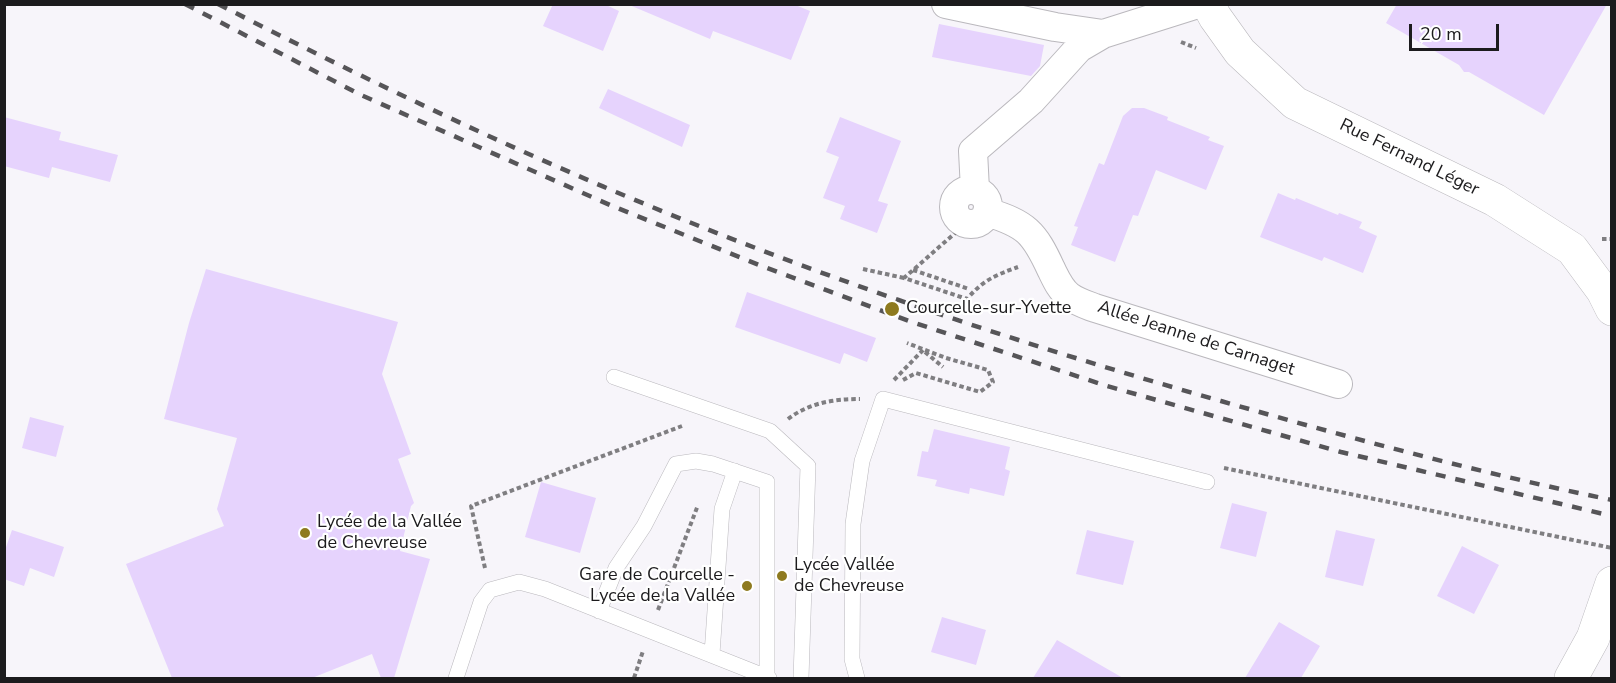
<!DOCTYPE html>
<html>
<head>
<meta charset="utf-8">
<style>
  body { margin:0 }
  #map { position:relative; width:1616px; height:683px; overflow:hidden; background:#f7f5fa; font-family:"Nunito Sans",sans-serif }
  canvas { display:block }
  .frame { position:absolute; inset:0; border:6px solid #1c1b1d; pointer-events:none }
  .scale { position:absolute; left:1409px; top:24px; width:90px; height:27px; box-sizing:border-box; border:3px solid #1c1b1d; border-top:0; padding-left:8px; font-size:18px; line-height:21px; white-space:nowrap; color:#1c1b1d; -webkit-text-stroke:4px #fff; paint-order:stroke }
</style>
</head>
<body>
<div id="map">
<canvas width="1616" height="683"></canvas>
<div class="frame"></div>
<div class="scale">20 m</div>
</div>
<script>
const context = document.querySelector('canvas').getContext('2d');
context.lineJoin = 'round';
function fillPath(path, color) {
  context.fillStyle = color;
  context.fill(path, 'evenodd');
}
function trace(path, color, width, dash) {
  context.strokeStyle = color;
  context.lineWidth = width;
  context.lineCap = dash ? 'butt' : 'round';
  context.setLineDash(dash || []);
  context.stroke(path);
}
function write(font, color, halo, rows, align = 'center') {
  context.font = font + ' "Nunito Sans",sans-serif';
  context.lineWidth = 4.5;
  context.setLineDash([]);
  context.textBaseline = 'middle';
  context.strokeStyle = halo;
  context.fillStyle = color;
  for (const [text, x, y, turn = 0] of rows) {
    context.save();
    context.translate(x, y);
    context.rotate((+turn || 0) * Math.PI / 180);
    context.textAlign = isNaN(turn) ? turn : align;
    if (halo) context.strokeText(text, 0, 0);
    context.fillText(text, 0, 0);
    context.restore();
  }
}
const building = new Path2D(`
  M 553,4 L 604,4 L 619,11 L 603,51 L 543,26 Z
  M 627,4 L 793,4 L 810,11 L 791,60 L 713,31 L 710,39 Z
  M 1397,4 L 1607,4 L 1544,115 L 1469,72 L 1464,72 L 1459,65 L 1386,23 Z
  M 939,24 L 1044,45 L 1040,66 L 1031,76 L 932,57 Z
  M 608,89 L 690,125 L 682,147 L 599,108 Z
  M 1132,108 L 1144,108 L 1168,117 L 1167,120 L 1210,137 L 1208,140 L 1224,146 L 1206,190 L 1156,170 L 1138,216 L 1133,215 L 1115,262 L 1071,245 L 1078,227 L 1074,226 L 1099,163 L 1104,165 L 1123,116 Z
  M 4,117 L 61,132 L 59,140 L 118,155 L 110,182 L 52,167 L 49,178 L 4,166 Z
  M 840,117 L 901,141 L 878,201 L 888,204 L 877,233 L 840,219 L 845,206 L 823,198 L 839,157 L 826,152 Z
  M 1278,193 L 1295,200 L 1296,198 L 1338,215 L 1339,213 L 1362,222 L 1359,228 L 1377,236 L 1363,273 L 1324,257 L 1322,261 L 1260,237 Z
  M 206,269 L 398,322 L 382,374 L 411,454 L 398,459 L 414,503 L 411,506 L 400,551 L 430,559 L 394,678 L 381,678 L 372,654 L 312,678 L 172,678 L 126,564 L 224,526 L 217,509 L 237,438 L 164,419 L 189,323 Z
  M 747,292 L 876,338 L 867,362 L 844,353 L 840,364 L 735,327 Z
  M 30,417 L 64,426 L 56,457 L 22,448 Z
  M 934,429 L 1010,447 L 1005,469 L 1010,471 L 1004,496 L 970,488 L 969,494 L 935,486 L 937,480 L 917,476 L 922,451 L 928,452 Z
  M 541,482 L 596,498 L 580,553 L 525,537 Z
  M 1232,503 L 1267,512 L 1256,557 L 1220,548 Z
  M 12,530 L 64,547 L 54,577 L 30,568 L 24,586 L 4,579 L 4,553 Z
  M 1087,530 L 1134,541 L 1123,585 L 1076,574 Z
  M 1336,530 L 1375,539 L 1363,586 L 1325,577 Z
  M 1462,546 L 1499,565 L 1474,614 L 1437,596 Z
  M 942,617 L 986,630 L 976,665 L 931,652 Z
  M 1279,622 L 1320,646 L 1301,678 L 1245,678 Z
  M 1057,640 L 1123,678 L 1033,678 Z`);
const path = new Path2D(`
  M 1181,42 L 1196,48
  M 963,226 L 904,278 L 967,299 C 983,280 996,275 1018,267
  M 1602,239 L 1612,239
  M 863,269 L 904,278
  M 913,270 L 969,289
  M 925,352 L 943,367
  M 894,380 L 923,350
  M 903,380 L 916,373 L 980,392 L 993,382 L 988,370 L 946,358 L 907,343
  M 788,419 C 809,403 833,399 860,399
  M 1224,468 L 1612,548
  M 485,568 L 471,506 L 682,426
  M 658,610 L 698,505
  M 634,678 L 643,651`);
const service = new Path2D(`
  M 614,377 L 770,431 L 808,466 L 801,678
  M 599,611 L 616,568 L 644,526 L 676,464 L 696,461 L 713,464 L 767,482 L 767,678
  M 712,654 L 722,509 L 735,471
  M 456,678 L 481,602 L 490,590 L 519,582 L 545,589 L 769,678
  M 857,678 L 852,659 L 853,524 L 862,461 L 883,399 L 1207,482`);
const minor = new Path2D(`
  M 946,4 L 1055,27 L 1103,34
  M 975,190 L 973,151 L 1031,101 L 1079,48 L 1103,34 L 1198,4
  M954 207a17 17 0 1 1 34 0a17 17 0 1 1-34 0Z
  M 987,212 C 1026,224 1034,232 1051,269 C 1056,279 1060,289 1069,296 C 1077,302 1087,305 1095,308 L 1338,384`);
const tertiary = new Path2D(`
  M 1208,4 L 1215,17 L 1240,52 L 1295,103 L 1495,200 L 1572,249 L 1603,291 L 1612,309
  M 1571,678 L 1593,638 L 1612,583`);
const rail = new Path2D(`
  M 185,4 L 361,95 L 610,205 L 759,265 L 912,322 L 1107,386 L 1341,452 L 1612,516
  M 218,4 C 349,71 481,135 616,192 C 813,275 1016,343 1221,401 C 1350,438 1480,473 1612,500`);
const markers = [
  [892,309,8,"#8e7a1f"],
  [305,533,6,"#8e7a1f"],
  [782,576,6,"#8e7a1f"],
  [747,586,6,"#8e7a1f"]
];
const streetNames = [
  ["Rue Fernand Léger",1409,158,26],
  ["Allée Jeanne de Carnaget",1196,339,18]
];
const poiNames = [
  ["Courcelle-sur-Yvette",906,309],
  ["Lycée de la Vallée",317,523],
  ["de Chevreuse",317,544],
  ["Lycée Vallée",794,566],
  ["de Chevreuse",794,587],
  ["Gare de Courcelle -",735,576,"right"],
  ["Lycée de la Vallée",735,597,"right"]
];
fillPath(building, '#e6d3fd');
trace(service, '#bab8bd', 16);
trace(minor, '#bab8bd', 30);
trace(tertiary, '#bab8bd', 34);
trace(path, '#7f7e81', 4, [4.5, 3]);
trace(service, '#fff', 15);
trace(minor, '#fff', 28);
trace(tertiary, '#fff', 33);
trace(rail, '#565558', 4.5, [10, 10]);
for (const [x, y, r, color] of markers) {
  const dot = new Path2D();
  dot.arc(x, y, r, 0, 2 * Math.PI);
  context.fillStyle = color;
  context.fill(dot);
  trace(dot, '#fff', 2);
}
write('18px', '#1c1b1d', '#fff', streetNames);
write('18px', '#1c1b1d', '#fff', poiNames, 'left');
</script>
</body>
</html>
